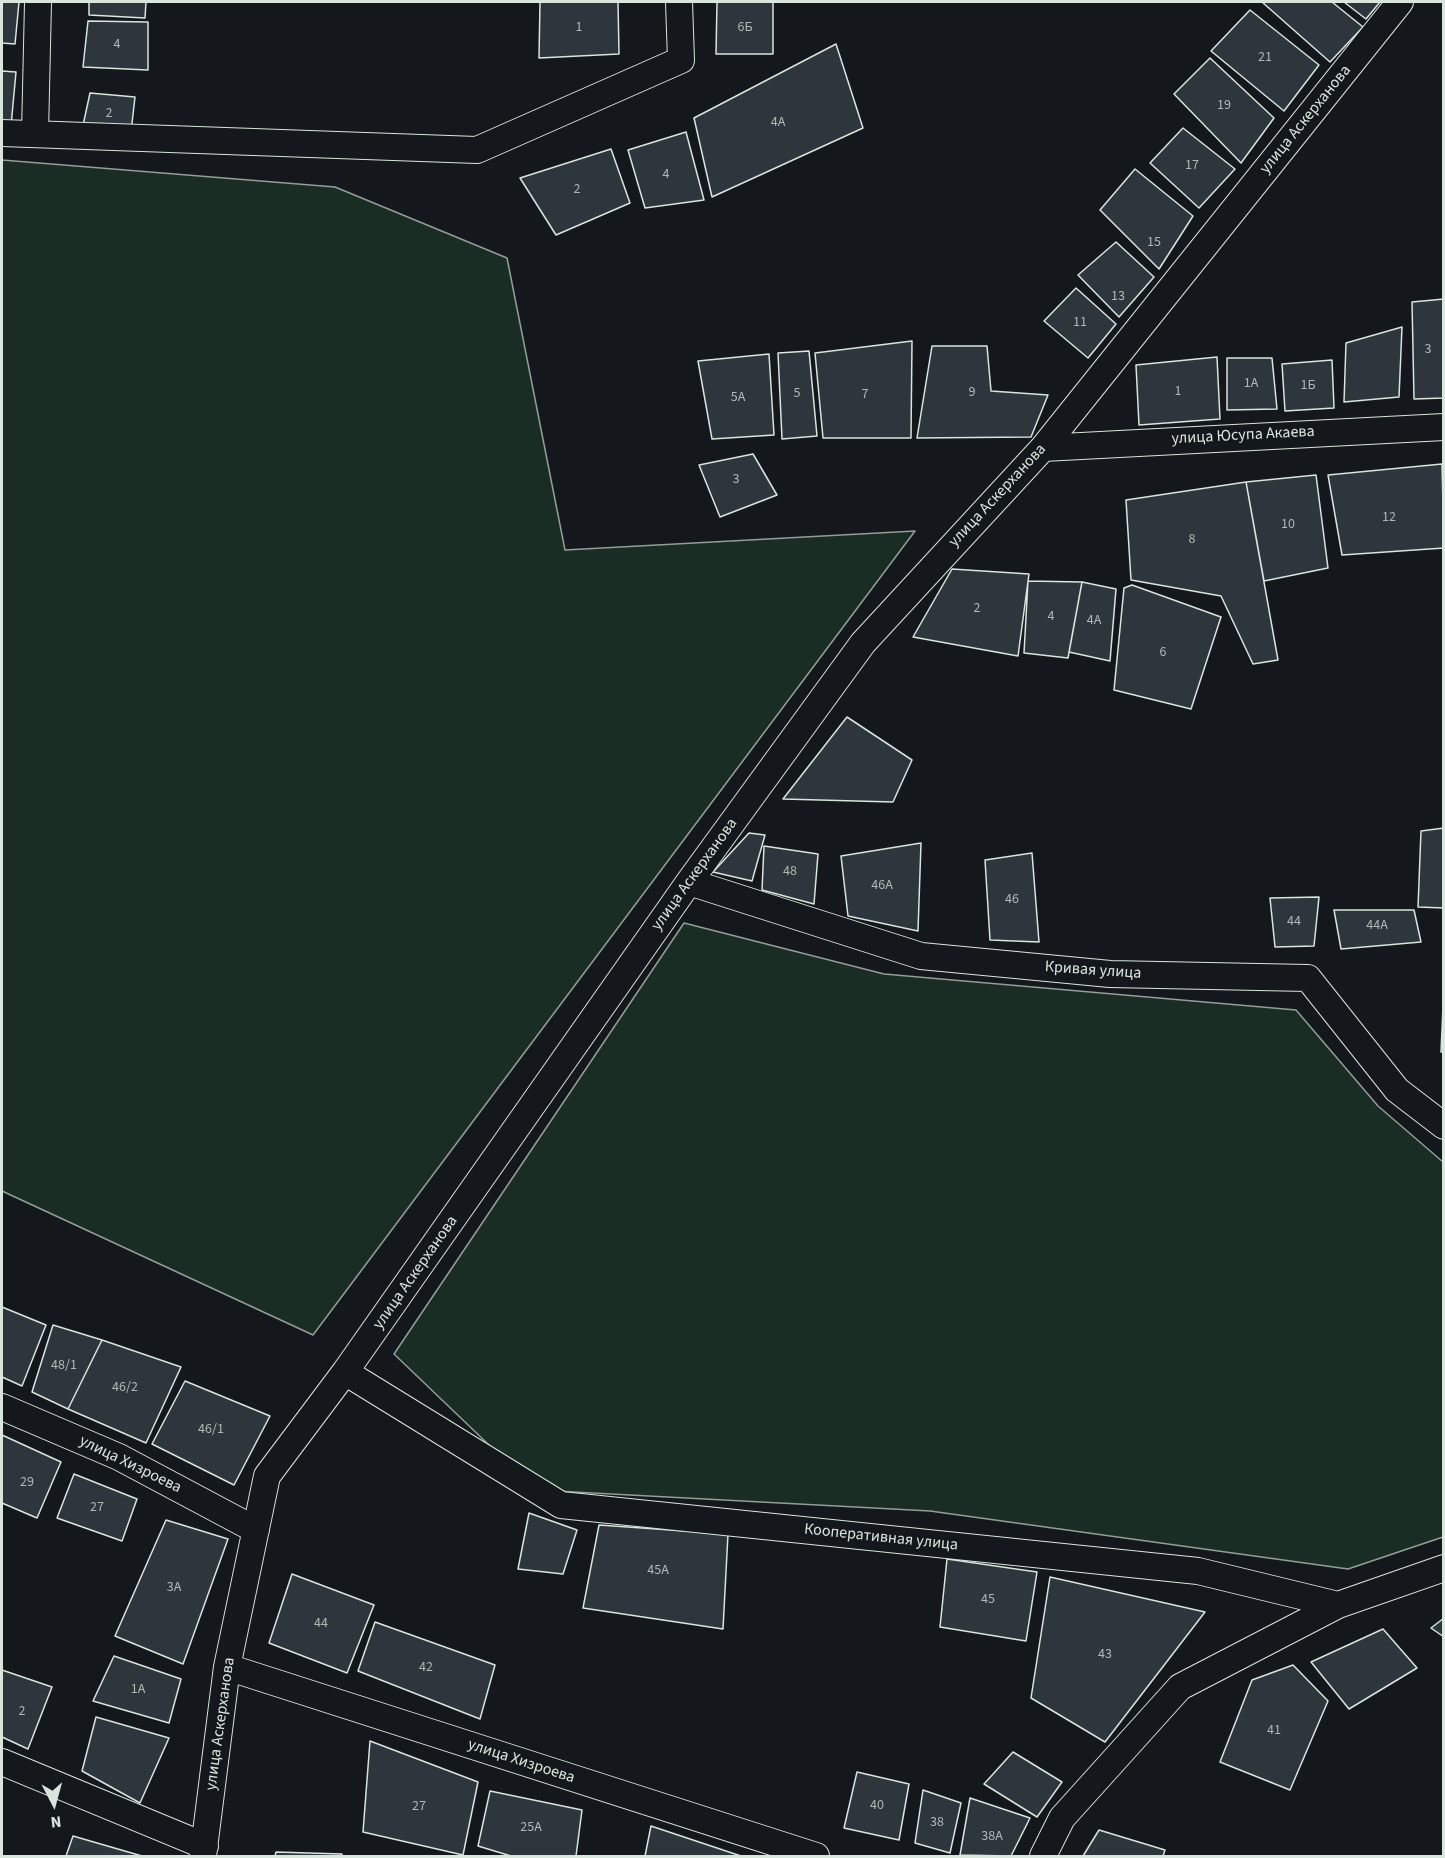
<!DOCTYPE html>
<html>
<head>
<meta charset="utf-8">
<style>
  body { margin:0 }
  #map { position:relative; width:1445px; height:1858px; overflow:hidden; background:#14181c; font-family:"Source Sans 3",sans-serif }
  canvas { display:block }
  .frame { position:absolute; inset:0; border:3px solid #d8e6dc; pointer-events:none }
  .north { position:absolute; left:24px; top:1774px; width:60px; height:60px; -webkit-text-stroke:4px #14181c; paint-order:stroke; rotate:174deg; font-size:16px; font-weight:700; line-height:24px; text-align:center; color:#d8e6dc }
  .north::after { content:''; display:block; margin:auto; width:21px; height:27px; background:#d8e6dc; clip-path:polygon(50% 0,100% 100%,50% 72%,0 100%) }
</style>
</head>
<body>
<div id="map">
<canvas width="1445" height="1858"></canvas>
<div class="frame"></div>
<div class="north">N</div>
</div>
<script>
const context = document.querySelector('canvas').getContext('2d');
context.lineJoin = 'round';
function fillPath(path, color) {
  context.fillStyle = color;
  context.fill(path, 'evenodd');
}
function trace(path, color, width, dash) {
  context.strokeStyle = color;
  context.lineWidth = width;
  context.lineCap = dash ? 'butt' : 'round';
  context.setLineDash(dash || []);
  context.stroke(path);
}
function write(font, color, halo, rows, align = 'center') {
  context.font = font + ' "Source Sans 3",sans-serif';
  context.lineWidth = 4.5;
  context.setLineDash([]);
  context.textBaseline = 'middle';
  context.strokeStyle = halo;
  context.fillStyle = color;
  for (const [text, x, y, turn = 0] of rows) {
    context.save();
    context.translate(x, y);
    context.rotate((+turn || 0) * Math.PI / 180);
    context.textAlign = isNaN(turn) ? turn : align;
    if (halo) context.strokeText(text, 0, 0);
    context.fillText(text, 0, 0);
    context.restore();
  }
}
const green = new Path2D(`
  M 2,160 L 335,187 L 507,258 L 565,550 L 915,531 L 313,1335 L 2,1191 Z
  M 684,923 L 884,974 L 1296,1010 L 1378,1106 L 1443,1162 L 1443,1537 L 1348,1569 L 930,1511 L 536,1490 L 394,1354 Z`);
const building = new Path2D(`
  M 2,2 L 19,2 L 15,44 L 2,43 Z
  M 89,2 L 146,2 L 145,18 L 89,15 Z
  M 540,2 L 618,2 L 619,54 L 539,58 Z
  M 717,2 L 773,2 L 773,54 L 716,54 Z
  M 1262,2 L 1332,2 L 1363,27 L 1330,62 Z
  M 1344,2 L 1380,2 L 1366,19 Z
  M 1250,10 L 1319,65 L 1284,111 L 1211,51 Z
  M 88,21 L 148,22 L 148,70 L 83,67 Z
  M 836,44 L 863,128 L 712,197 L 694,118 Z
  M 1210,58 L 1274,118 L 1241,163 L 1174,94 Z
  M 2,71 L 16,72 L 11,126 L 2,126 Z
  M 90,93 L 135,97 L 131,132 L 82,130 Z
  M 1183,128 L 1235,169 L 1199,208 L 1150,163 Z
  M 686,132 L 704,200 L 645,208 L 628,150 Z
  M 611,149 L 630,203 L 556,235 L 520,178 Z
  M 1135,169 L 1193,216 L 1159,269 L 1100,210 Z
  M 1116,242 L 1154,277 L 1119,317 L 1078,275 Z
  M 1076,288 L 1116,324 L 1088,358 L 1044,321 Z
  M 1444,299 L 1444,398 L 1414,399 L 1412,302 Z
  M 1402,327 L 1399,397 L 1344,402 L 1346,343 Z
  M 912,341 L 911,438 L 823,438 L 815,353 Z
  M 932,346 L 987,346 L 991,391 L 1048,395 L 1031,437 L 917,438 Z
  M 809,351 L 817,436 L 782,439 L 778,353 Z
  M 769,354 L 774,435 L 712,439 L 698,361 Z
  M 1217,357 L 1220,419 L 1139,425 L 1136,365 Z
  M 1227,358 L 1272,358 L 1277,409 L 1227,410 Z
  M 1332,360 L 1334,408 L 1285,411 L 1282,364 Z
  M 753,454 L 777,495 L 720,517 L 699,465 Z
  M 1442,464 L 1444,548 L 1342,555 L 1328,475 Z
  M 1316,475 L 1328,568 L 1264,581 L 1246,482 Z
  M 1246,482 L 1278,660 L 1253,664 L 1221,596 L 1131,580 L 1126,500 Z
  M 952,569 L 1029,574 L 1018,656 L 913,637 Z
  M 1028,581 L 1082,582 L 1068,658 L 1024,653 Z
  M 1082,582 L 1116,589 L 1110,661 L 1069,652 Z
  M 1132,585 L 1221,617 L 1191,709 L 1114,690 L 1124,588 Z
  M 847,717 L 912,760 L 893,802 L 783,799 Z
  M 1444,828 L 1444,908 L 1418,907 L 1421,831 Z
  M 749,833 L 765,835 L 752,881 L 713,872 Z
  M 921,843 L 918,931 L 848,916 L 841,856 Z
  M 764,846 L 818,854 L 814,904 L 762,890 Z
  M 1032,853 L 1039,942 L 990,940 L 985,860 Z
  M 1319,897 L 1314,946 L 1275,947 L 1270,898 Z
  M 1334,910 L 1414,910 L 1421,942 L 1341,949 Z
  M 1444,984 L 1444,1052 L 1441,1052 Z
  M 2,1307 L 46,1325 L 22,1386 L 2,1377 Z
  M 53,1325 L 102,1340 L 68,1409 L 32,1392 Z
  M 102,1340 L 181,1367 L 146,1443 L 68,1409 Z
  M 185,1381 L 270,1416 L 234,1485 L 152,1444 Z
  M 2,1435 L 61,1462 L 37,1518 L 2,1503 Z
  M 74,1474 L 137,1499 L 122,1541 L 57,1518 Z
  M 529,1513 L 577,1530 L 563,1574 L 518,1569 Z
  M 166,1520 L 228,1539 L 183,1664 L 115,1636 Z
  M 599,1525 L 728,1534 L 723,1629 L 583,1608 Z
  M 947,1559 L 1037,1572 L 1026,1641 L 940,1627 Z
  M 292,1574 L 374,1605 L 347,1673 L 269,1643 Z
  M 1050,1577 L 1205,1612 L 1105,1742 L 1031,1698 Z
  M 1444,1618 L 1444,1637 L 1431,1628 Z
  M 375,1622 L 495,1665 L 480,1719 L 358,1671 Z
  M 1383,1629 L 1417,1668 L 1349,1709 L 1311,1662 Z
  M 114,1656 L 181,1679 L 169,1723 L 93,1701 Z
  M 1293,1665 L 1328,1701 L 1290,1790 L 1220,1762 L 1252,1680 Z
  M 2,1670 L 52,1687 L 28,1749 L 2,1737 Z
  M 96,1717 L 169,1738 L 140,1803 L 82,1771 Z
  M 370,1741 L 478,1782 L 463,1855 L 363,1832 Z
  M 1013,1752 L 1062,1782 L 1037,1817 L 984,1784 Z
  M 857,1772 L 909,1784 L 899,1840 L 844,1828 Z
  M 923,1790 L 961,1803 L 950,1853 L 915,1843 Z
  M 490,1791 L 582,1810 L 576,1856 L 511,1856 L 478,1846 Z
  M 970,1798 L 1030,1818 L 1011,1856 L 960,1855 Z
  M 651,1826 L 741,1856 L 645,1856 Z
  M 1099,1830 L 1165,1850 L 1163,1856 L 1083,1856 Z
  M 73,1836 L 142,1856 L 66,1856 Z
  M 276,1852 L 342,1854 L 341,1856 L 275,1856 Z`);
const minor = new Path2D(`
  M 2,133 L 477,150 L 681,60 L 679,2
  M 35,134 L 38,2
  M 1043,448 L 1444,427
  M 689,882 L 921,956 L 1110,974 L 1308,978 L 1397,1090 L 1444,1126
  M 345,1372 L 561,1505 L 1198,1571 L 1338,1605 L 1444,1568
  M 2,1407 L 119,1457 L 256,1530
  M 227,1667 L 816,1856
  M 2,1762 L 205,1846
  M 203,1856 L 227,1667 L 267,1476 L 345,1372 L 689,882 L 863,643 L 1043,448 L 1400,2
  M 1043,1856 L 1062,1818 L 1180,1687 L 1338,1605`);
const numberNames = [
  ["1",579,28],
  ["6Б",745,28],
  ["4",117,45],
  ["21",1265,58],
  ["19",1224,106],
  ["2",109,114],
  ["4А",778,123],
  ["17",1192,166],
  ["4",666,175],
  ["2",577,190],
  ["15",1154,243],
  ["13",1118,297],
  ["11",1080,323],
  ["3",1428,350],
  ["1А",1251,384],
  ["1Б",1308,386],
  ["1",1178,392],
  ["9",972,393],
  ["5",797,394],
  ["7",865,395],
  ["5А",738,398],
  ["3",736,480],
  ["12",1389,518],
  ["10",1288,525],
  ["8",1192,540],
  ["2",977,609],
  ["4",1051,617],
  ["4А",1094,621],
  ["6",1163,653],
  ["48",790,872],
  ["46А",882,886],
  ["46",1012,900],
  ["44",1294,922],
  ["44А",1377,926],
  ["48/1",64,1366],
  ["46/2",125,1388],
  ["46/1",211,1430],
  ["29",27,1483],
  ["27",97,1508],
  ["45А",658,1571],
  ["3А",174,1588],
  ["45",988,1600],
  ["44",321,1624],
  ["43",1105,1655],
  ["42",426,1668],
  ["1А",138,1690],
  ["2",22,1712],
  ["41",1274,1731],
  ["40",877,1806],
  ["27",419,1807],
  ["38",937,1823],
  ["25А",531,1828],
  ["38А",992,1837]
];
const streetNames = [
  ["улица Аскерханова",1306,120,-51],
  ["улица Юсупа Акаева",1243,436,-3],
  ["улица Аскерханова",998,496,-47],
  ["улица Аскерханова",695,875,-54],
  ["Кривая улица",1093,971,4],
  ["улица Аскерханова",416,1273,-55],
  ["улица Хизроева",130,1465,26],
  ["Кооперативная улица",881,1538,6],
  ["улица Аскерханова",221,1724,-82],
  ["улица Хизроева",521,1762,18]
];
fillPath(green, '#1a2d24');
trace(green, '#939e99', 1.5);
fillPath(building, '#2c363c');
trace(building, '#d8e6dc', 1.5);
trace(minor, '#d8e6dc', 28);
trace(minor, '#14181c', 26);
write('14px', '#adbab4', null, numberNames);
write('16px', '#d8e6dc', '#14181c', streetNames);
</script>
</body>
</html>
